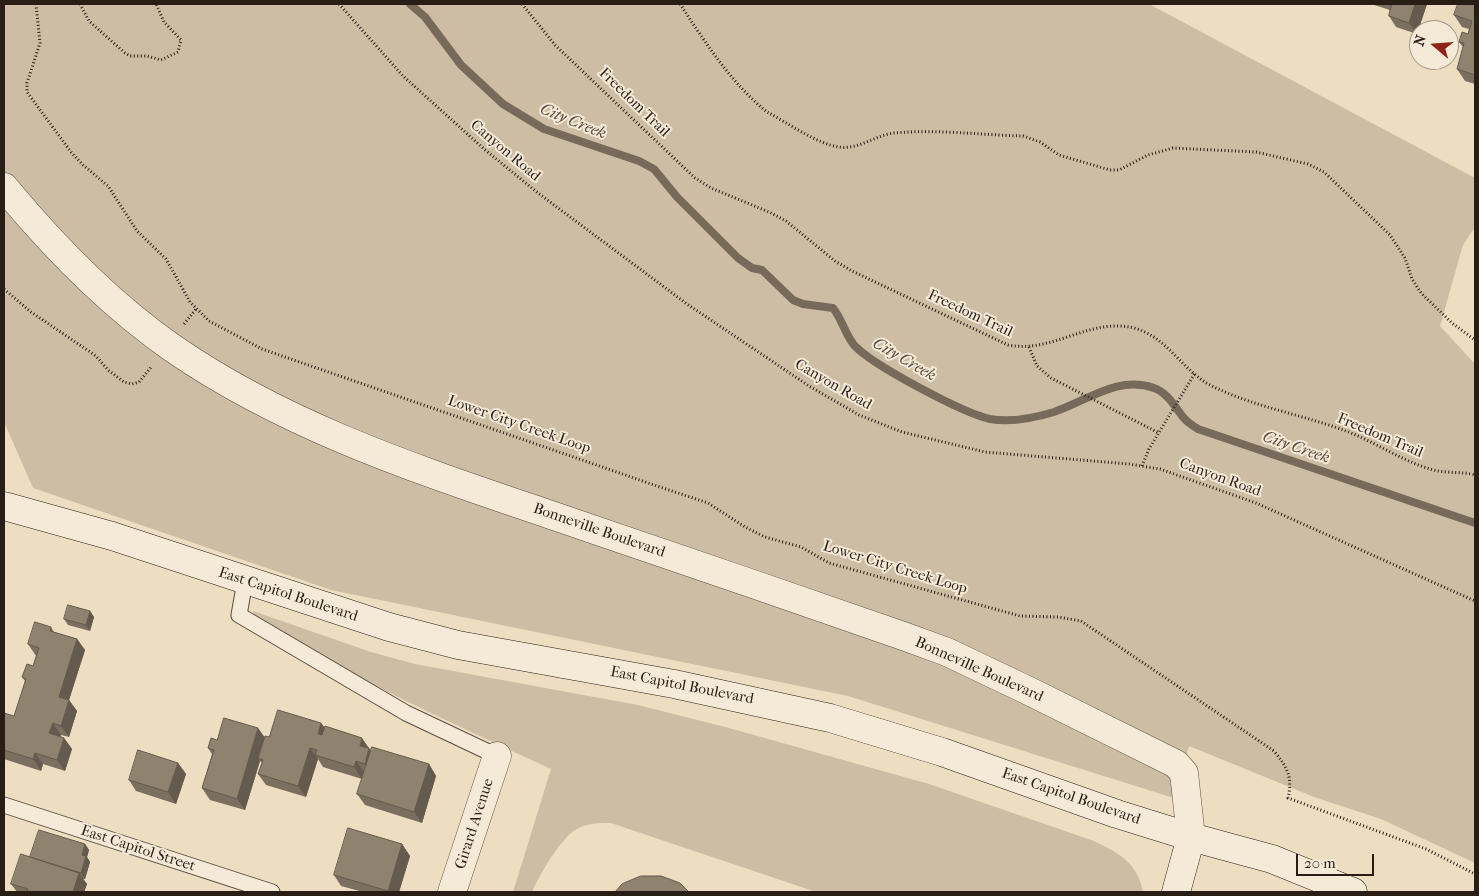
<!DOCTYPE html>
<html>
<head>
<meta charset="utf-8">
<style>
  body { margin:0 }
  #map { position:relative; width:1479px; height:896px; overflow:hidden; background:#eedec1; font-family:"IM FELL French Canon",serif }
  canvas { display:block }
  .frame { position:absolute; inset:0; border:5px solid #291e16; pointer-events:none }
  .north { position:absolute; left:1409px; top:20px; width:50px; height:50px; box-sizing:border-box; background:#f4ead7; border:1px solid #a3988a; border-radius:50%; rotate:288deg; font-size:14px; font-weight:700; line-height:20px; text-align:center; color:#291e16 }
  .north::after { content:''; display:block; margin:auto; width:18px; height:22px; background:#8f2418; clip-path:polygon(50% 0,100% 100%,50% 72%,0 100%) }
  .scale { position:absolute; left:1296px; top:854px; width:78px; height:22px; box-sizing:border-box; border:2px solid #291e16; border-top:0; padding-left:6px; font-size:15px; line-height:18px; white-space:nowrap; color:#291e16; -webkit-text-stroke:4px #f4ead7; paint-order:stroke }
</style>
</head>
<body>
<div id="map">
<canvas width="1479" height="896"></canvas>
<div class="frame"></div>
<div class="north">N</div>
<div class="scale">20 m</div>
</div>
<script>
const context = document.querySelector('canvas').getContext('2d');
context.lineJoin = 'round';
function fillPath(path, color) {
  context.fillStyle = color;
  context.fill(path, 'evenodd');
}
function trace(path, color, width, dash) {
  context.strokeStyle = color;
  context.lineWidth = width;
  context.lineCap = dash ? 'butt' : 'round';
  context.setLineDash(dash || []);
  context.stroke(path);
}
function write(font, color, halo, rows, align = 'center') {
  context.font = font + ' "IM FELL French Canon",serif';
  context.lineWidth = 4;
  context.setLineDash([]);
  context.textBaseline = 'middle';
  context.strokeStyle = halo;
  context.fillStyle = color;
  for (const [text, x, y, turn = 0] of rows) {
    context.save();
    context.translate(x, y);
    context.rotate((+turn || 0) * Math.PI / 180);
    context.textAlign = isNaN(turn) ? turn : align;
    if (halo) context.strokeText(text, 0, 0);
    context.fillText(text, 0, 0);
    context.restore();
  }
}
const green = new Path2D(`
  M 4,4 L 1149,4 L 1475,178 L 1475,227 L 1463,245 L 1440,326 L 1475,364 L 1475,863 L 1381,819 L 1314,797 L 1189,746 L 1174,798 L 848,696 L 331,590 L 33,488 L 4,422 Z
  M 253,611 L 371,652 L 415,664 L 638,705 L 729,728 L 929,784 L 1094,841 C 1119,853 1138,863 1143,892 L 816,892 L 611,823 C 599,823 588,823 577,829 C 561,837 539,876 532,892 L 513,892 L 551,769 C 451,723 351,677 256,620 Z`);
const stream = new Path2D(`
  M 410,4 L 425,17 L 461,65 L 503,104 L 544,129 L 639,161 L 654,169 L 677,197 L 738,258 L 752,268 L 762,270 L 793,300 L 803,304 L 833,308 C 842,319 845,334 854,345 C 872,365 963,413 990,419 C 1011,423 1034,418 1054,412 C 1087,401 1118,375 1154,388 C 1168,393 1175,407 1183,417 C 1187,422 1193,426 1198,429 L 1475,523`);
const path = new Path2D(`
  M 36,4 L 40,43 L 27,83 L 27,92 L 71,152 L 83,165 L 108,186 L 137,231 L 166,259 L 190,302 L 209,321 L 262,349 L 657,486 L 708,503 L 745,527 L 765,537 L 801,547 L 829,563 L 1020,616 L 1058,617 L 1081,621 L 1274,751 C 1287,767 1293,777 1288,798 L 1426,849 L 1475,874
  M 80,4 L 89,21 L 125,53 L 130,56 L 147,56 L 161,60 L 178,52 L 181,40 L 164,22 L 156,4
  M 339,4 L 403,76 L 484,149 L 538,193 L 687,304 L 809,386 L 859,415 L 902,432 L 985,452 L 1129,464 L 1160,469 L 1256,503 L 1475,601
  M 522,4 L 555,45 L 695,178 L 711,188 L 769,212 L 786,221 L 835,261 L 852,271 L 1008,345 C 1052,354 1090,317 1134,328 C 1168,337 1183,372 1212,386 C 1256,408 1306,415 1351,433 C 1378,444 1403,461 1430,469 C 1445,474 1461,471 1475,475
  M 680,4 C 705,42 731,83 767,112 C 788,123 817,144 839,147 C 858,150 876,135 894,133 C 936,129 981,135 1023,136 L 1040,142 L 1059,155 L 1110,170 L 1119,170 L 1148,155 L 1173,148 L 1256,152 L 1308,164 L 1324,172 L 1390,235 L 1405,258 L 1412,279 L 1421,293 L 1452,323 L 1475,340
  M 4,289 L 31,312 L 96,356 L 108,370 L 124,382 L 132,384 L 139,382 L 152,366
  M 184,324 L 196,309
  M 1029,347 L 1037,366 L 1051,378 L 1159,433
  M 1142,466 L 1149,449 L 1195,373`);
const lane = new Path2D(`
  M 245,581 L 239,615 L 406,713 L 497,756
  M 4,805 L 272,892`);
const street = new Path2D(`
  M 4,187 C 53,246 108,303 171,347 C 286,427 419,470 551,515 C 669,555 788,596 906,637 L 947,652 L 1029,691 L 1176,764 L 1184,773 L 1191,837
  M 452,892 L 497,756`);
const secondary = new Path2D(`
  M 4,506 L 112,536 L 389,627 L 458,645 L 674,684 L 830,718 L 942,752 L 1117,814 L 1191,837 L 1272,859 L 1353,892
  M 1176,892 L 1191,837`);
const wall = new Path2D(`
  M 1371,4 L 1427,4 L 1417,34 L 1396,27 L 1389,16 L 1390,10 Z
  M 1475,4 L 1475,84 L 1465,81 L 1457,69 L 1463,47 L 1459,42 L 1468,34 L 1469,29 L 1462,27 L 1454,15 Z
  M 90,611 L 94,617 L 90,631 L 68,625 L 64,619 Z
  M 51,627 L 54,632 L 77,639 L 85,650 L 69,700 L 77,711 L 69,737 L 61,735 L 60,736 L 64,738 L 72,749 L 65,771 L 43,764 L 41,771 L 4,759 L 4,713 L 14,716 L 25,681 L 22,677 L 33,666 L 36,656 L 28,644 Z
  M 321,723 L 325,728 L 370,749 L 371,751 L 429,764 L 436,776 L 422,823 L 365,805 L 357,794 L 362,779 L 323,767 L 318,759 L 306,797 L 266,785 L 258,774 L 262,763 L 260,761 L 245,810 L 210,800 L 202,788 L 212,754 L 208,748 L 217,740 L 269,737 Z
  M 178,763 L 186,774 L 176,804 L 136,791 L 129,780 Z
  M 85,844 L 89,850 L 87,857 L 90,862 L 85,879 L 83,879 L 87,884 L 84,892 L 17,892 L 11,884 L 30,857 Z
  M 402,844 L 410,856 L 399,892 L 363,892 L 341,886 L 334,875 Z`);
const shadedWall = new Path2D(`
  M 1415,4 L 1427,4 L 1417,34 L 1409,23 Z
  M 90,611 L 94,617 L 90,631 L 86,625 Z
  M 77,639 L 85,650 L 69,700 L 77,711 L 69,737 L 61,726 L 59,697 Z
  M 53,723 L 61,735 L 57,744 L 49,733 Z
  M 321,723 L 329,734 L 326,745 L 318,734 Z
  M 258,728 L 266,739 L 258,758 L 260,761 L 245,810 L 237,799 Z
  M 64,738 L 72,749 L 65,771 L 57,760 Z
  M 362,738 L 377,760 L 372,775 L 365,764 L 360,746 Z
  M 310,748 L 318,759 L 306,797 L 298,786 Z
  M 35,753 L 43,764 L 41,771 L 33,759 Z
  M 356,761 L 364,772 L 362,779 L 354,767 Z
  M 178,763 L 186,774 L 176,804 L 168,792 Z
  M 429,764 L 436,776 L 422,823 L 414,812 Z
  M 85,844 L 89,850 L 87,857 L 90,862 L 85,879 L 81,873 L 82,855 Z
  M 402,844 L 410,856 L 399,892 L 389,892 L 388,891 Z
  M 79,873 L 87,884 L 84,892 L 73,892 Z`);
const building = new Path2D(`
  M 1392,4 L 1415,4 L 1409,23 L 1389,16 Z
  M 1458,4 L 1475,4 L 1475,75 L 1457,69 L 1464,43 L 1459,42 L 1462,32 L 1468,34 L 1472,21 L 1454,15 Z
  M 68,605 L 90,611 L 86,625 L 64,619 Z
  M 35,622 L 51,627 L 50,631 L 77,639 L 59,697 L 69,700 L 61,726 L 53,723 L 49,733 L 64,738 L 57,760 L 35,753 L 33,759 L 4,750 L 4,713 L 14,716 L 26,679 L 22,677 L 27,664 L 33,666 L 39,648 L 28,644 Z
  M 278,710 L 321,723 L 318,734 L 322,735 L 325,726 L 362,738 L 360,746 L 369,748 L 365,764 L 356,761 L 354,767 L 315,755 L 317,750 L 310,748 L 298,786 L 258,774 L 263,760 L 258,758 L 265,736 L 269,737 Z
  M 224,718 L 258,728 L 237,799 L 202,788 L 214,750 L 208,748 L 211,738 L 217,740 Z
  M 372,747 L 429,764 L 414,812 L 357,794 Z
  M 138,750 L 178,763 L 168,792 L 129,780 Z
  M 348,828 L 402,844 L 388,891 L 334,875 Z
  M 39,830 L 85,844 L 82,855 L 86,856 L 81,873 L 30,857 Z
  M 21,854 L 79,873 L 73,892 L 27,892 L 28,889 L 11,884 Z
  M 641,876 L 661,876 L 680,883 L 689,892 L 615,892 L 622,884 Z`);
const streetNames = [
  ["Freedom Trail",634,103,44],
  ["Canyon Road",505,151,40],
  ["Freedom Trail",970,314,25],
  ["Canyon Road",833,385,30],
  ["Lower City Creek Loop",519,425,19],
  ["Freedom Trail",1380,436,23],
  ["Canyon Road",1220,478,20],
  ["Bonneville Boulevard",599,531,19],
  ["Lower City Creek Loop",895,568,17],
  ["East Capitol Boulevard",288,595,18],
  ["Bonneville Boulevard",979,670,24],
  ["East Capitol Boulevard",682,686,11],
  ["East Capitol Boulevard",1071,797,19],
  ["Girard Avenue",475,824,-72],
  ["East Capitol Street",138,849,18]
];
const waterNames = [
  ["City Creek",573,122,22],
  ["City Creek",904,360,30],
  ["City Creek",1296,448,19]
];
fillPath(green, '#cdbda4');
trace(stream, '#776a5a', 8);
trace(lane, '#5a4e41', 17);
trace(street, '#5a4e41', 29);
trace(secondary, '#291e16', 29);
trace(path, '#291e16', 3, [1, 2.5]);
trace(lane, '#f4ead7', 15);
trace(street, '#f4ead7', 28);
trace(secondary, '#f4ead7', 28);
fillPath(wall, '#7b705f');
fillPath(shadedWall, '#645b4e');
fillPath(building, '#8f826f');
trace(building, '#645b4e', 1);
write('15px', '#291e16', '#f4ead7', streetNames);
write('italic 16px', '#564a3e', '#f4ead7', waterNames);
</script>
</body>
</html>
